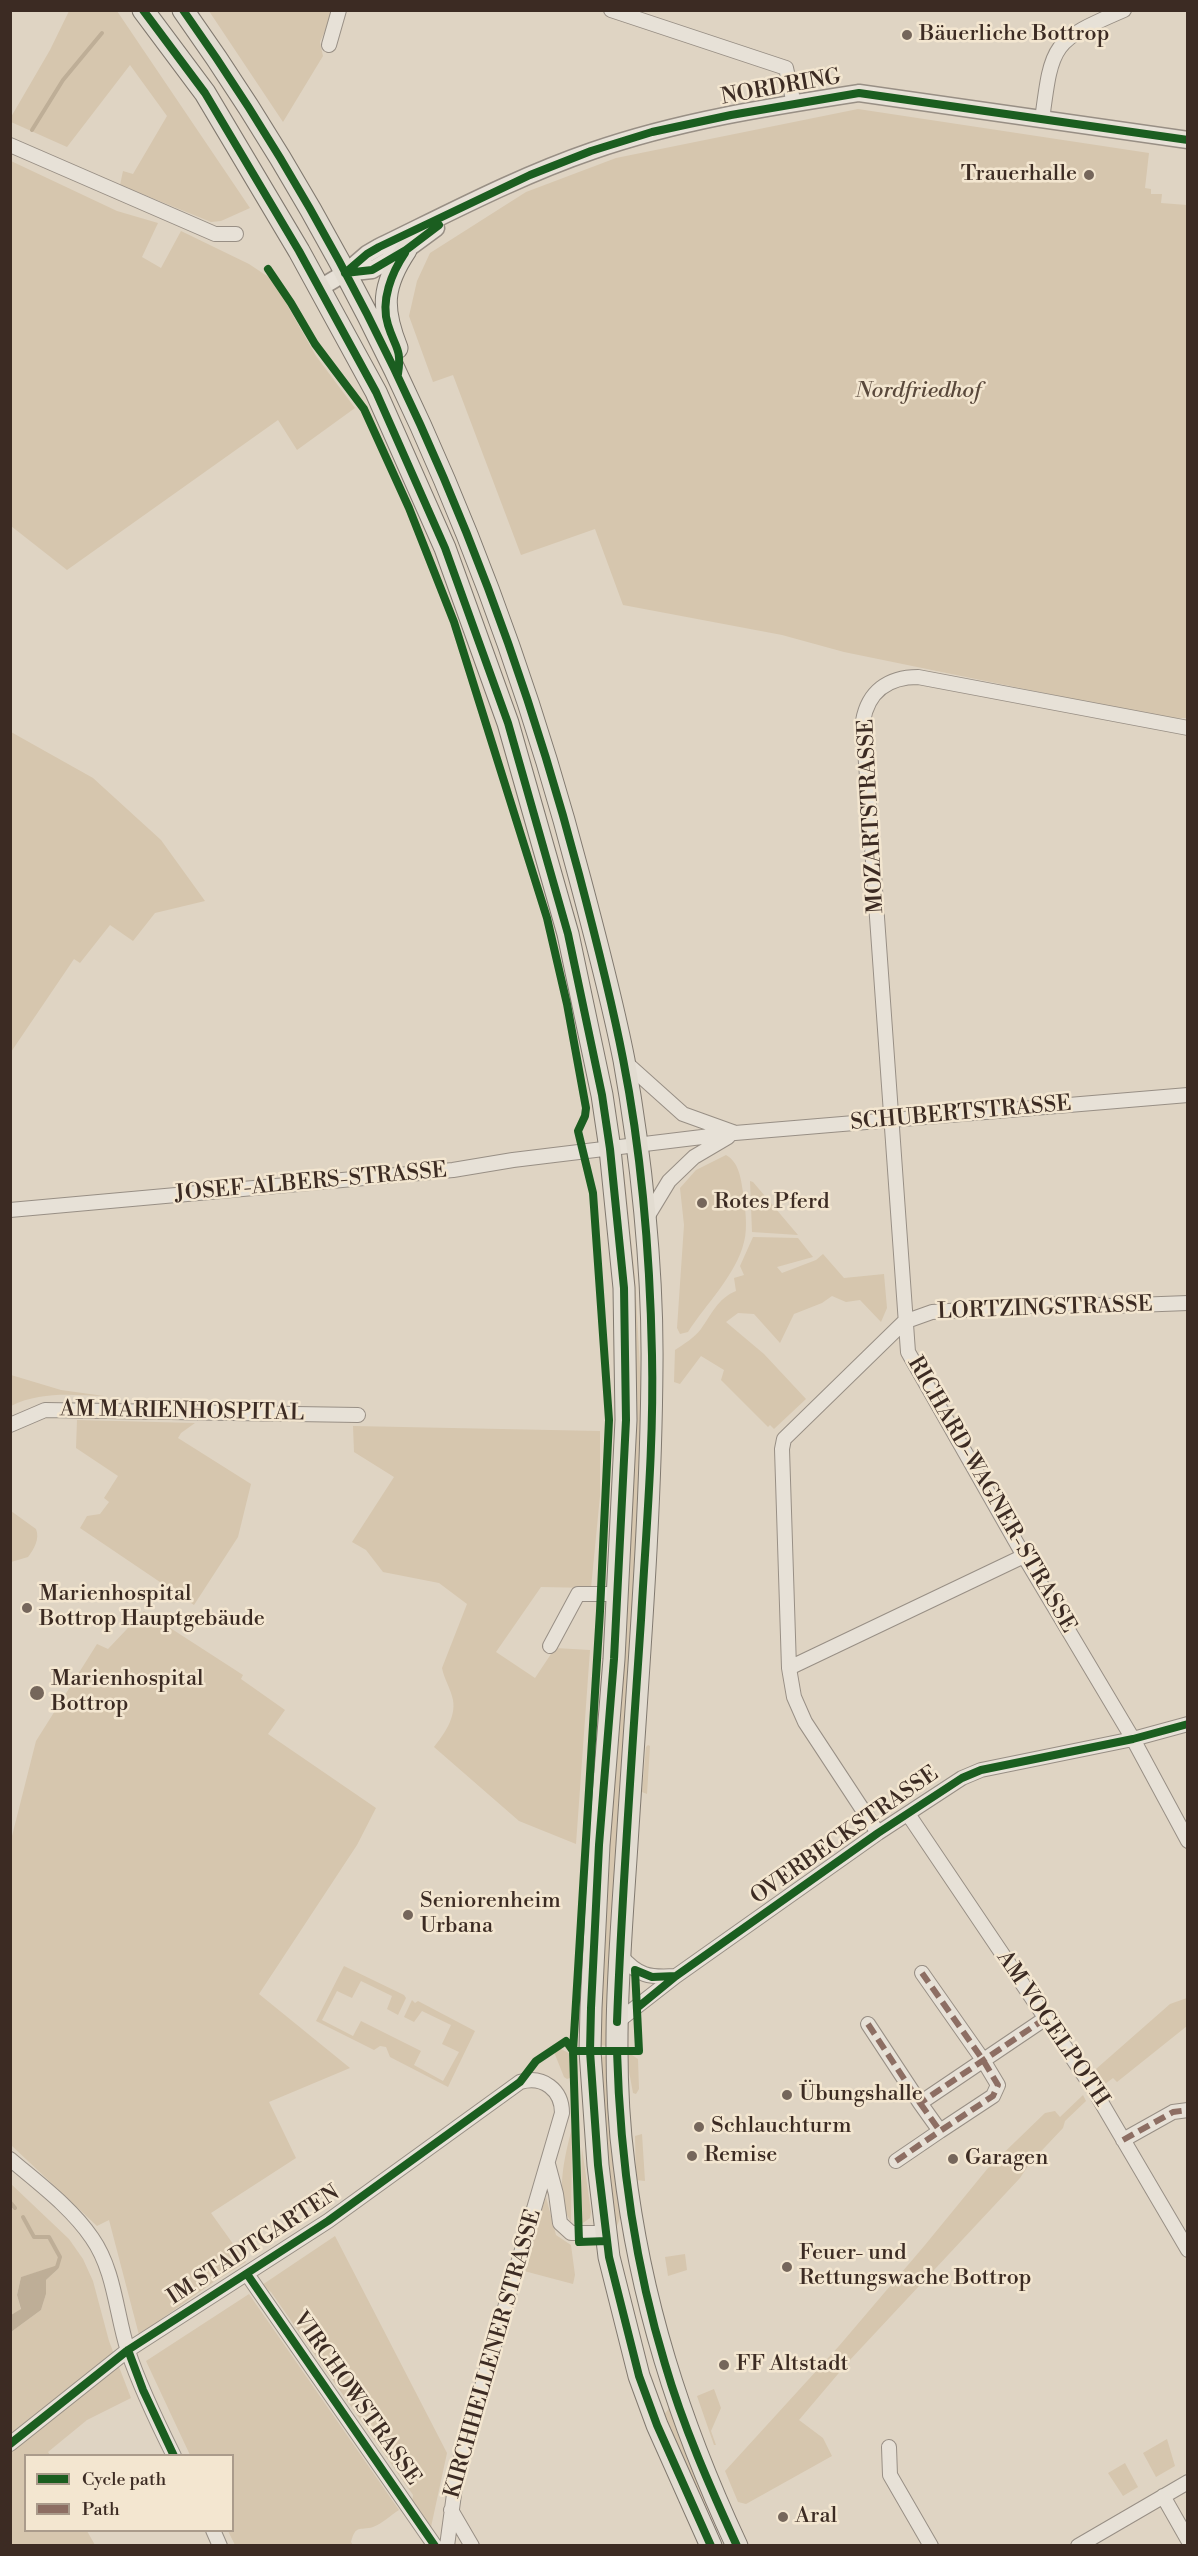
<!DOCTYPE html>
<html>
<head>
<meta charset="utf-8">
<style>
  body { margin:0 }
  #map { position:relative; width:1198px; height:2556px; overflow:hidden; background:#dfd4c3; font-family:"Libre Bodoni",serif }
  canvas { display:block }
  .frame { position:absolute; inset:0; border:12px solid #3c2b23; pointer-events:none }
  .legend { position:absolute; left:24px; top:2454px; width:210px; height:78px; box-sizing:border-box; background:#f3e6d0; border:2px solid #aa9b8b; margin:0; padding:8px 10px; list-style:none; font-size:18px; color:#3c2b23 }
  .legend li { display:flex; align-items:center; gap:12px; height:30px }
  .legend b { width:30px; border:2px solid #aa9b8b }
</style>
</head>
<body>
<div id="map">
<canvas width="1198" height="2556"></canvas>
<div class="frame"></div>
<ul class="legend">
<li><b style="height:8px;background:#1b5e20"></b>Cycle path</li>
<li><b style="height:8px;background:#8d6e63"></b>Path</li>
</ul>
</div>
<script>
const context = document.querySelector('canvas').getContext('2d');
context.lineJoin = 'round';
function fillPath(path, color) {
  context.fillStyle = color;
  context.fill(path, 'evenodd');
}
function trace(path, color, width, dash) {
  context.strokeStyle = color;
  context.lineWidth = width;
  context.lineCap = dash ? 'butt' : 'round';
  context.setLineDash(dash || []);
  context.stroke(path);
}
function write(font, color, halo, rows, align = 'center') {
  context.font = font + ' "Libre Bodoni",serif';
  context.lineWidth = 5;
  context.setLineDash([]);
  context.textBaseline = 'middle';
  context.strokeStyle = halo;
  context.fillStyle = color;
  for (const [text, x, y, turn = 0] of rows) {
    context.save();
    context.translate(x, y);
    context.rotate((+turn || 0) * Math.PI / 180);
    context.textAlign = isNaN(turn) ? turn : align;
    if (halo) context.strokeText(text, 0, 0);
    context.fillText(text, 0, 0);
    context.restore();
  }
}
const green = new Path2D(`
  M 69,11 L 117,11 L 250,208 L 221,221 L 211,222 L 120,185 L 123,171 L 133,174 L 167,116 L 130,65 L 67,147 L 11,122 L 11,117 L 50,50 Z
  M 209,11 L 334,11 L 320,42 L 323,56 L 283,122 Z
  M 858,109 L 1149,153 L 1145,188 L 1151,189 L 1151,194 L 1162,194 L 1161,203 L 1187,205 L 1187,718 L 1166,718 L 844,652 L 782,635 L 623,605 L 595,529 L 521,555 L 453,375 L 433,382 L 409,316 L 417,281 L 430,253 L 526,192 L 616,158 Z
  M 11,161 L 117,211 L 158,223 L 142,257 L 161,268 L 181,231 L 249,264 L 273,280 L 316,356 L 355,408 L 297,450 L 278,420 L 67,570 L 11,526 Z
  M 11,732 L 93,778 L 161,840 L 205,901 L 155,913 L 133,941 L 110,925 L 80,963 L 74,959 L 11,1052 Z
  M 726,1155 C 739,1162 741,1179 743,1192 C 745,1207 748,1227 744,1242 C 736,1275 706,1304 688,1332 L 680,1334 L 677,1328 L 684,1225 L 680,1188 L 696,1170 Z
  M 624,1171 L 635,1278 L 643,1423 L 609,2046 L 599,2045 L 608,1844 L 621,1172 Z
  M 750,1181 L 753,1182 L 798,1235 L 752,1232 Z
  M 753,1237 L 798,1238 L 813,1257 L 777,1267 L 782,1273 L 816,1260 L 823,1254 L 844,1278 L 884,1274 L 887,1308 L 881,1322 L 860,1300 L 846,1302 L 832,1296 L 822,1303 L 794,1314 L 780,1343 L 754,1314 L 738,1313 L 726,1322 L 764,1354 L 806,1399 L 774,1429 L 770,1425 L 768,1427 L 721,1380 L 724,1370 L 701,1356 L 680,1384 L 674,1382 L 675,1350 C 684,1344 694,1338 701,1329 C 711,1315 718,1298 736,1291 L 734,1278 L 744,1275 L 740,1266 Z
  M 11,1375 L 61,1390 L 104,1396 C 72,1395 41,1391 11,1406 Z
  M 77,1420 L 195,1423 L 181,1433 L 178,1438 L 251,1484 L 238,1537 L 194,1605 L 80,1528 L 87,1516 L 100,1514 L 109,1502 L 104,1498 L 118,1476 L 76,1448 Z
  M 353,1426 L 600,1431 L 600,1496 L 591,1588 L 541,1587 L 496,1652 L 535,1678 L 555,1648 L 590,1650 L 576,1844 L 519,1821 L 434,1747 C 444,1734 456,1718 453,1700 C 451,1689 444,1679 442,1668 L 467,1604 L 439,1583 L 383,1572 L 366,1550 L 352,1542 L 394,1477 L 354,1452 Z
  M 11,1511 L 36,1529 C 40,1539 34,1549 28,1557 L 11,1562 Z
  M 144,1611 L 243,1675 L 241,1679 L 285,1710 L 268,1734 L 376,1808 L 357,1845 L 259,1994 L 350,2068 L 269,2102 L 296,2158 L 211,2213 L 246,2262 L 215,2281 L 139,2335 L 109,2220 L 97,2226 L 11,2145 L 11,1840 L 36,1741 L 97,1644 L 108,1649 Z
  M 648,1745 L 650,1746 L 647,1794 L 642,1792 L 646,1747 Z
  M 344,1966 L 404,1995 L 406,1998 L 398,2015 L 387,2009 L 392,1996 L 361,1981 L 352,1998 L 337,1991 L 322,2020 L 353,2036 L 361,2021 L 421,2051 L 414,2065 L 443,2081 L 459,2052 L 442,2044 L 451,2025 L 422,2011 L 414,2022 L 404,2017 L 412,2000 L 415,2003 L 418,2001 L 475,2031 L 448,2087 L 390,2057 L 386,2047 L 380,2046 L 374,2050 L 316,2021 Z
  M 1187,1998 L 1187,2026 L 1117,2082 L 1113,2078 L 1105,2084 L 1096,2069 L 1170,2004 Z
  M 559,2048 L 569,2053 L 570,2078 L 567,2079 L 564,2077 L 554,2052 Z
  M 626,2055 L 632,2055 L 638,2059 L 639,2089 L 636,2094 L 633,2093 Z
  M 609,2056 L 622,2213 L 615,2231 L 610,2206 L 599,2057 Z
  M 1083,2095 L 1086,2101 L 1065,2121 L 1063,2128 L 1030,2163 L 1020,2178 L 849,2361 L 799,2420 L 823,2438 L 832,2456 L 746,2504 L 738,2502 L 725,2471 L 839,2346 L 925,2245 L 988,2168 L 1045,2113 L 1055,2111 L 1060,2117 Z
  M 572,2128 L 571,2222 C 554,2197 565,2155 572,2128 Z
  M 642,2134 L 645,2181 L 636,2180 L 635,2136 Z
  M 582,2148 L 591,2212 L 590,2218 L 580,2225 Z
  M 10,2183 L 69,2239 L 83,2259 L 93,2281 L 109,2341 L 131,2398 L 87,2420 L 48,2452 L 50,2455 L 26,2456 L 26,2530 L 87,2531 L 95,2545 L 11,2545 L 11,2332 L 41,2310 L 46,2294 L 46,2280 L 58,2269 L 58,2266 L 21,2277 L 17,2295 L 21,2310 L 11,2315 Z
  M 546,2197 L 556,2235 L 571,2245 L 575,2275 L 573,2284 L 524,2271 L 539,2216 Z
  M 335,2236 L 447,2453 L 431,2527 L 412,2502 L 413,2495 L 271,2292 L 262,2285 Z
  M 685,2254 L 687,2270 L 668,2276 L 665,2257 Z
  M 249,2294 L 399,2510 C 391,2515 382,2524 373,2527 C 359,2531 356,2524 351,2542 L 353,2545 L 235,2545 L 228,2531 L 232,2530 L 232,2456 L 190,2455 L 146,2361 Z
  M 714,2389 L 721,2408 L 711,2431 L 716,2445 L 714,2445 L 697,2396 Z
  M 670,2407 L 728,2545 L 725,2545 L 663,2416 Z
  M 1167,2439 L 1175,2466 L 1156,2477 L 1143,2453 Z
  M 1125,2463 L 1138,2487 L 1123,2496 L 1108,2473 Z`);
const water = new Path2D(`
  M 58,2265 L 58,2269 L 46,2280 L 46,2294 L 41,2310 L 11,2332 L 11,2315 L 21,2309 L 17,2295 L 21,2277 Z`);
const stream = new Path2D(`
  M 32,130 L 63,80 L 102,33
  M 10,2202 L 15,2208
  M 23,2217 L 34,2237 L 49,2237 L 60,2257 L 57,2267`);
const minor = new Path2D(`
  M 611,10 L 786,68 L 794,104
  M 329,45 L 339,10
  M 1042,120 C 1052,43 1052,41 1124,10
  M 10,145 L 215,234 L 236,234
  M 1188,728 L 918,677 C 888,677 868,692 863,721 L 908,1352 L 1024,1556 L 1133,1739 L 1188,1841
  M 625,1062 L 683,1114 L 733,1132
  M 10,1210 L 453,1170 L 513,1160 L 735,1133 L 1188,1095
  M 646,1219 L 669,1181 L 694,1157 L 728,1137
  M 10,1425 L 45,1410 L 358,1415
  M 550,1646 L 578,1594 L 617,1594
  M 789,1668 L 1024,1556
  M 908,1814 L 1094,2090 L 1188,2250
  M 878,1833 L 805,1722 L 794,1697 L 789,1668 L 782,1449 L 784,1439 L 904,1322 L 932,1312 L 1079,1303 L 1109,1306 L 1188,1303
  M 620,1955 C 638,1976 649,1978 676,1976
  M 617,2022 L 676,1976 L 878,1833 L 962,1778 L 981,1770 L 1133,1739 L 1188,1724
  M 868,2024 L 920,2103 L 1046,2018
  M 920,2103 L 940,2131 L 993,2096 L 998,2085 L 983,2060 L 922,1973
  M 1123,2140 L 1173,2112 L 1188,2110
  M 10,2159 C 38,2183 71,2207 92,2238 C 115,2271 116,2314 128,2351 C 140,2387 157,2422 174,2456
  M 896,2161 L 940,2131
  M 548,2164 L 556,2194 L 560,2223 L 571,2233 L 606,2233
  M 247,2274 L 435,2546
  M 10,2444 L 128,2350 L 328,2221 L 520,2082 C 543,2075 562,2090 562,2113 L 457,2472 L 447,2546
  M 889,2447 L 890,2475 L 931,2546
  M 1163,2496 L 1188,2540
  M 451,2510 L 472,2546
  M 213,2530 L 220,2546
  M 1078,2546 L 1188,2482`);
const tertiary = new Path2D(`
  M 345,273 L 372,270 L 406,250 L 436,228
  M 320,288 L 345,273 L 367,254 L 379,247 C 449,213 519,176 592,151 C 678,121 769,107 859,93 L 1188,140`);
const primary = new Path2D(`
  M 143,10 L 205,93 L 299,251 L 376,392 L 445,548 L 508,723 L 568,934 L 602,1095 L 610,1149 L 624,1288 L 626,1420 L 614,1659 L 599,1845 L 591,2008 L 590,2051 L 598,2165 L 609,2257 L 639,2376 L 657,2425 L 711,2546
  M 183,10 C 369,271 499,569 580,879 C 596,939 612,999 624,1060 C 641,1155 653,1269 652,1365 C 651,1525 637,1685 627,1844 C 620,1951 610,2058 624,2164 C 640,2300 679,2422 737,2546
  M 397,348 C 381,308 382,286 406,250`);
const quiet = new Path2D(`
  M 868,2024 L 920,2103 L 1046,2018
  M 920,2103 L 940,2131 L 993,2096 L 998,2085 L 983,2060 L 922,1973
  M 1123,2140 L 1173,2112 L 1188,2110
  M 896,2161 L 940,2131`);
const cycleway = new Path2D(`
  M 143,10 L 205,93 L 299,251 L 376,392 L 445,548 L 508,723 L 568,934 L 602,1095 L 610,1149 L 624,1288 L 626,1420 L 614,1659 L 599,1845 L 591,2008 L 590,2051 L 598,2165 L 609,2257 L 639,2376 L 657,2425 L 711,2546
  M 183,10 C 368,270 498,566 579,874 C 595,935 611,997 623,1059 C 642,1155 650,1257 652,1355 C 654,1443 646,1531 641,1620 C 632,1754 622,1888 617,2022
  M 268,269 L 291,303 L 315,344 L 364,409 L 409,508 L 454,622 L 547,918 L 567,1004 L 586,1108 L 585,1116 L 578,1131 L 593,1193 L 609,1420 L 600,1611 L 573,2051 L 579,2242 L 607,2241
  M 345,273 L 367,254 L 379,247 L 530,175 L 591,151 L 652,132 L 731,115 L 859,93 L 1188,140
  M 345,273 L 372,270 L 406,250 L 439,225
  M 398,374 C 402,348 395,348 388,325 C 380,301 392,272 405,253
  M 637,2008 L 676,1976 L 878,1833 L 962,1778 L 981,1770 L 1133,1739 L 1188,1724
  M 617,2051 C 620,2157 634,2262 665,2364 C 683,2426 710,2487 737,2546
  M 247,2274 L 435,2546
  M 128,2350 L 143,2390 L 174,2456
  M 10,2444 L 128,2350 L 328,2221 L 520,2082 L 536,2061 L 566,2041 L 573,2051 L 639,2051 L 635,1970 L 652,1977 L 676,1976`);
const markers = [
  [907,35,6,"#75665b"],
  [1089,175,6,"#75665b"],
  [702,1203,6,"#75665b"],
  [27,1608,6,"#75665b"],
  [37,1693,8,"#75665b"],
  [408,1915,6,"#75665b"],
  [787,2095,6,"#75665b"],
  [699,2127,6,"#75665b"],
  [692,2156,6,"#75665b"],
  [953,2159,6,"#75665b"],
  [787,2267,6,"#75665b"],
  [724,2365,6,"#75665b"],
  [783,2517,6,"#75665b"]
];
const poiNames = [
  ["Bäuerliche Bottrop",919,35],
  ["Trauerhalle",1077,175,"right"],
  ["Rotes Pferd",714,1203],
  ["Marienhospital",39,1595],
  ["Bottrop Hauptgebäude",39,1620],
  ["Marienhospital",51,1680],
  ["Bottrop",51,1705],
  ["Seniorenheim",420,1902],
  ["Urbana",420,1927],
  ["Übungshalle",799,2095],
  ["Schlauchturm",711,2127],
  ["Remise",704,2156],
  ["Garagen",965,2159],
  ["Feuer- und",799,2254],
  ["Rettungswache Bottrop",799,2279],
  ["FF Altstadt",736,2365],
  ["Aral",795,2517]
];
const streetNames = [
  ["NORDRING",781,88,-10],
  ["MOZARTSTRASSE",872,816,-93],
  ["SCHUBERTSTRASSE",961,1114,-5],
  ["JOSEF-ALBERS-STRASSE",311,1183,-5],
  ["LORTZINGSTRASSE",1045,1309,-2],
  ["AM MARIENHOSPITAL",182,1412,1],
  ["RICHARD-WAGNER-STRASSE",991,1495,60],
  ["OVERBECKSTRASSE",845,1836,-35],
  ["AM VOGELPOTH",1052,2029,56],
  ["IM STADTGARTEN",254,2246,-33],
  ["KIRCHHELLENER STRASSE",494,2354,-74],
  ["VIRCHOWSTRASSE",356,2399,55]
];
const parkNames = [
  ["Nordfriedhof",918,392]
];
fillPath(green, '#d6c6ae');
fillPath(water, '#beae97');
trace(stream, '#beae97', 4);
trace(minor, '#988f85', 16);
trace(tertiary, '#988f85', 19);
trace(primary, '#81796f', 23);
trace(minor, '#e7e1d7', 14);
trace(tertiary, '#e7e1d7', 16);
trace(primary, '#e2dcd1', 21);
trace(quiet, '#8d6e63', 6, [12, 6]);
trace(cycleway, '#1b5e20', 8);
for (const [x, y, r, color] of markers) {
  const dot = new Path2D();
  dot.arc(x, y, r, 0, 2 * Math.PI);
  context.fillStyle = color;
  context.fill(dot);
  trace(dot, '#f3e6d0', 2);
}
write('22px', '#3c2b23', '#f3e6d0', poiNames, 'left');
write('22px', '#3c2b23', '#f3e6d0', streetNames);
write('italic 22px', '#59483b', '#f3e6d0', parkNames);
</script>
</body>
</html>
